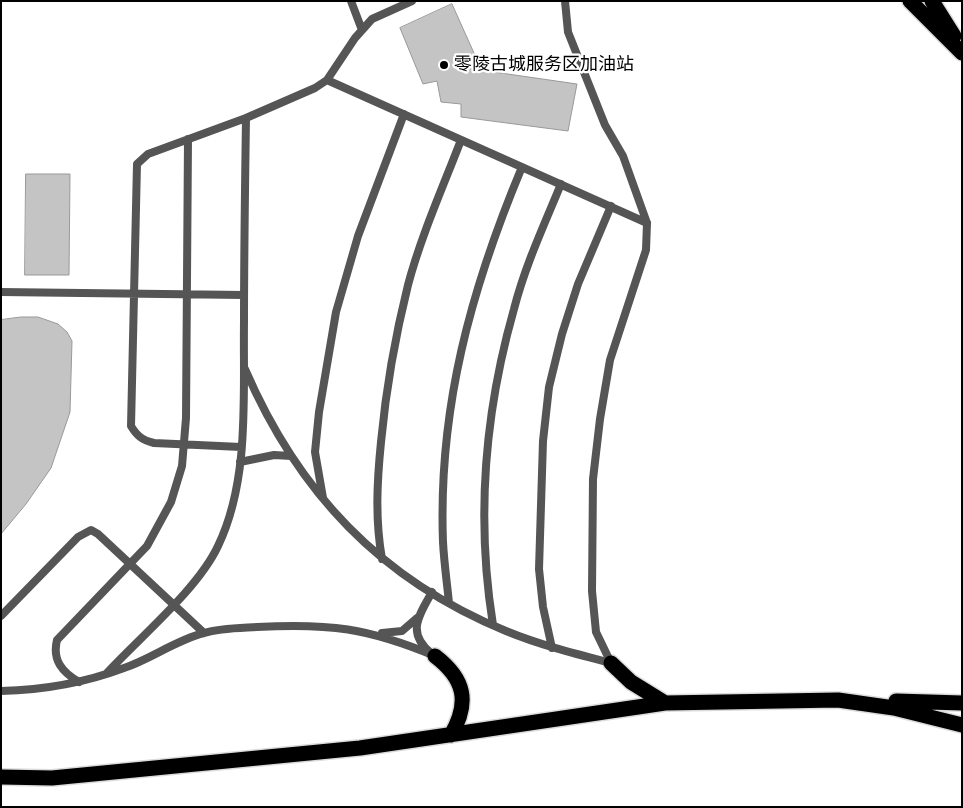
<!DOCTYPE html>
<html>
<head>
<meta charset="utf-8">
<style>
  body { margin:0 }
  #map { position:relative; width:963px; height:808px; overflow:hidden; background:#fff; font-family:"Alegreya Sans",sans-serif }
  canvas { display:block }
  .frame { position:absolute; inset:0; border:2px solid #000; pointer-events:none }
</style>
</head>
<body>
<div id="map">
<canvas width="963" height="808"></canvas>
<div class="frame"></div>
</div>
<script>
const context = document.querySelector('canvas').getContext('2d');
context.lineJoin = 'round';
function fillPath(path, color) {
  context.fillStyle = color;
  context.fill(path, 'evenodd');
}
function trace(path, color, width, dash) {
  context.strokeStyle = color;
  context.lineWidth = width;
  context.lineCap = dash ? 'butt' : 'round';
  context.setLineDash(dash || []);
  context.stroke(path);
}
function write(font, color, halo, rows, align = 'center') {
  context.font = font + ' "Alegreya Sans","Noto Sans SC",sans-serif';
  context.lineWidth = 4.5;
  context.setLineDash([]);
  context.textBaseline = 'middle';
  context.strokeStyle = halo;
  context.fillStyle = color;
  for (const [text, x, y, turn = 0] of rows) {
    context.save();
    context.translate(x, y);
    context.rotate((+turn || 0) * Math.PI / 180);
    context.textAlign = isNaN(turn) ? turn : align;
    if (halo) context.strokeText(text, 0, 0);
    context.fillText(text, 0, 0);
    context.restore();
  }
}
const building = new Path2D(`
  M 452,4 L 478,62 L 466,68 L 577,84 L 568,131 L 461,117 L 461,104 L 441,102 L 437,81 L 423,84 L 400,28 Z
  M 26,174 L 70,174 L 69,275 L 25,275 Z
  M 21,317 L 38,317 L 58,324 L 67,332 L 72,341 L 70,412 L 51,468 L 26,504 L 1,534 L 1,320 Z`);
const lane = new Path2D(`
  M 351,1 L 362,30
  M 565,1 L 568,32 L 605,125 L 623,156 L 647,223 L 646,250 L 610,360 L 600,419 L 593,479 L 592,591 L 596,632 L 611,663
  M 327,80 L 647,223
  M 1,292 L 244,295
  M 245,369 C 298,492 381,580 506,631 C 540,645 576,654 611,663
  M 241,447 L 154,443 C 142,440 137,436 131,426 L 137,164 L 148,154 L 246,118 L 315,88 L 327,80 L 355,38 L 372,19 L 412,1
  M 240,462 L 274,455 L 291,456
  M 323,498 L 315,452 L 319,412 L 336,312 L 358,236 L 404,114
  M 382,559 C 375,519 377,482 381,442 C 386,389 395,337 408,285 C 421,236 443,187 461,140
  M 449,603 C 447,583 444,562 443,542 C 438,408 471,289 522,167
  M 1,616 L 78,537 L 91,530 L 98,534 L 204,633
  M 493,625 C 476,519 485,411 514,309 C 525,266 544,225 561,184
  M 382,633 L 402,631 L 417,618
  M 552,648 L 543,607 L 539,569 L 543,441 L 549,387 L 562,334 L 578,284 L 611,206
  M 431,653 C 406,633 419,615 432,592
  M 106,674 C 139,638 198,589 218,546 C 250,480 243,395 244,322 C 244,254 245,186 246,118
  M 79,682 C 62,672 52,660 57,640 L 147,546 L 171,502 L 182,466 L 186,418 L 188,139
  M 1,691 C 43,690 84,683 124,668 C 151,659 176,640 204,633 C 220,628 240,628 257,627 C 329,623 368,628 435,656`);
const highway = new Path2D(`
  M 910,1 L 962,53
  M 932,1 L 954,36
  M 435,656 C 465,679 470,702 451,735
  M 611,663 L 631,682 L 665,703
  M 896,701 L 962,703
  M 1,777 L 52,778 L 360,748 L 665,703 L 838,700 L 894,708 L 962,725`);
const markers = [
  [444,65,5,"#000"]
];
const poiNames = [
  ["零陵古城服务区加油站",454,65]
];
fillPath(building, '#c4c4c4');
trace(building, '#999', 1);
trace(highway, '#dbdbdb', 18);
trace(lane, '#555', 8);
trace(highway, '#000', 15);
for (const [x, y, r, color] of markers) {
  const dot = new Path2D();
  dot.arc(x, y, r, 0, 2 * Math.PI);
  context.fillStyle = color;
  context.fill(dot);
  trace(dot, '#fff', 2);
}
write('18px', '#000', '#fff', poiNames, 'left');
</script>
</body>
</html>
